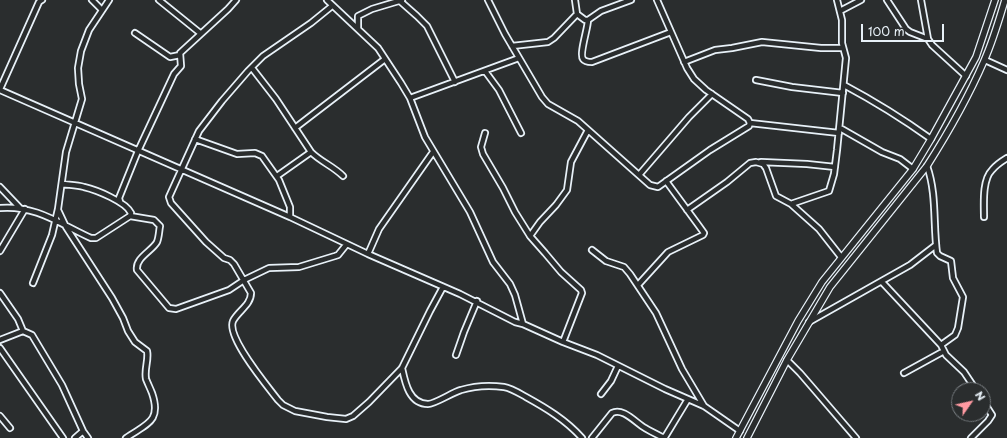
<!DOCTYPE html>
<html>
<head>
<meta charset="utf-8">
<style>
  body { margin:0 }
  #map { position:relative; width:1007px; height:438px; overflow:hidden; background:#2a2d2e; font-family:"Playpen Sans",sans-serif }
  canvas { display:block }
  .north { position:absolute; left:951px; top:382px; width:40px; height:40px; box-sizing:border-box; background:#2a2d2e; border:1px solid #767b7f; border-radius:50%; rotate:56deg; font-size:11px; font-weight:700; line-height:16px; text-align:center; color:#e8f1f8 }
  .north::after { content:''; display:block; margin:auto; width:14px; height:18px; background:#ff9aa2; clip-path:polygon(50% 0,100% 100%,50% 72%,0 100%) }
  .scale { position:absolute; left:861px; top:24px; width:83px; height:18px; box-sizing:border-box; border:2px solid #e8f1f8; border-top:0; padding-left:5px; font-size:12px; line-height:14px; white-space:nowrap; color:#e8f1f8; -webkit-text-stroke:3px #2a2d2e; paint-order:stroke }
</style>
</head>
<body>
<div id="map">
<canvas width="1007" height="438"></canvas>
<div class="north">N</div>
<div class="scale">100 m</div>
</div>
<script>
const context = document.querySelector('canvas').getContext('2d');
context.lineJoin = 'round';
function trace(path, color, width, dash) {
  context.strokeStyle = color;
  context.lineWidth = width;
  context.lineCap = dash ? 'butt' : 'round';
  context.setLineDash(dash || []);
  context.stroke(path);
}
const minor = new Path2D(`
  M 92,0 L 102,10
  M 159,0 L 200,33
  M 327,0 L 378,48 L 401,83 L 410,98 L 425,137 L 470,212 L 493,262 L 510,284 L 515,295 L 523,324
  M 488,0 L 505,34 L 542,97 L 548,104 L 578,121 L 650,185 L 658,187 L 710,150 L 749,126 L 750,123 L 748,119 L 706,90 L 694,79 L 687,68 L 657,0
  M 575,0 L 577,14 L 585,20 L 588,20
  M 887,0 L 906,29 L 910,32 L 928,39
  M 921,0 L 928,39 L 932,45 L 966,76
  M 400,1 L 417,16 L 427,26 L 455,82
  M 332,6 L 311,23 L 263,56 L 248,71 L 222,101 L 199,131 L 169,197 L 171,203 L 206,242 L 224,258 L 230,260 L 234,264 L 251,293 C 251,305 238,311 233,321 C 226,337 268,387 278,400 L 283,405 L 295,411 L 327,417 L 346,419 L 353,416 L 369,402 L 402,368 L 430,311 L 443,287
  M 840,11 L 861,0
  M 588,20 C 588,28 579,54 583,59 C 585,62 589,62 592,62 L 671,32
  M 588,20 L 601,11 L 631,0
  M 358,29 L 358,16 L 372,9 L 402,0
  M 135,33 L 170,57 L 180,55
  M 512,46 L 548,42 L 554,38 L 577,14
  M 985,60 L 1007,70
  M 684,62 L 715,50 L 732,48 L 762,42 L 821,48 L 843,48
  M 252,68 L 276,99 L 311,152 C 321,162 333,166 343,176
  M 485,71 L 499,90 L 521,133
  M 756,80 L 792,87 L 843,93
  M 844,85 C 874,101 903,119 931,139
  M 0,89 L 39,2 L 42,0
  M 0,90 L 290,217 L 368,254 L 460,294 L 515,322 L 523,324 L 563,342 L 597,355 L 665,389 L 704,406 L 740,431
  M 410,98 L 519,58
  M 750,123 L 839,133
  M 295,128 L 385,59
  M 840,128 L 882,152 L 900,159 L 913,169
  M 485,133 L 481,147 L 483,154 L 503,188 L 515,212 L 530,236 L 545,253 L 561,272 L 581,290 L 582,293 L 563,342
  M 195,139 L 237,154 L 255,153 L 262,156 L 279,180 L 290,207 L 290,217
  M 761,162 L 807,164 L 835,167
  M 927,166 C 937,194 933,224 937,253 L 940,256 L 951,261 L 953,278 L 963,297 L 958,328 L 955,335 L 941,345
  M 639,175 L 689,117 L 712,94
  M 277,176 L 311,152
  M 62,184 C 69,185 77,185 84,187 C 97,190 126,202 131,213 L 130,216
  M 0,187 L 20,208
  M 120,202 L 119,198 L 138,151 L 174,74 L 181,66 L 180,53 L 228,9 L 236,0
  M 791,204 L 819,229 L 841,257
  M 0,208 C 36,205 60,224 91,238 L 96,238 L 130,216 L 154,220 L 160,226 C 159,231 159,237 157,242 C 152,251 135,258 137,270 L 169,308 L 176,309 L 229,290 L 244,280 L 269,268 L 299,267 L 335,256 L 338,255 L 346,245
  M 58,210 L 66,227 L 112,298 L 123,318 L 128,331 L 135,342 L 147,351 C 149,360 144,369 146,379 C 148,384 150,388 152,393 C 162,422 146,424 126,438
  M 687,210 L 727,182 L 750,163 L 756,162 L 763,164 L 766,168 L 776,196 L 791,204 L 829,191 L 834,174 L 837,150 L 846,58 L 842,43 L 842,20 L 837,0
  M 984,217 C 984,204 982,180 992,170 C 996,165 1002,161 1007,158
  M 530,236 L 540,222 L 556,205 L 567,190 L 571,162 L 588,130
  M 592,250 L 606,261 L 624,267 L 630,274 L 656,313 L 682,369 L 704,406
  M 0,251 L 25,209
  M 368,254 L 379,229 L 433,152
  M 882,282 L 941,345 L 946,355 L 964,372 L 976,390
  M 33,283 L 52,235 L 58,209 L 66,152 L 82,99 L 79,84 L 78,68 L 81,51 L 89,30 L 109,0
  M 638,285 L 668,252 L 703,235 L 704,233 L 699,226 L 666,181
  M 0,293 L 18,319 L 23,331
  M 809,322 L 910,265 L 936,245
  M 0,340 L 23,331 L 32,335 L 62,385 L 83,431 L 88,438
  M 0,348 L 63,438
  M 456,355 L 464,332 L 477,301
  M 787,360 L 800,373 L 856,438
  M 402,368 C 405,382 409,404 428,404 C 435,404 453,392 461,390 C 474,386 490,385 504,387 C 511,388 519,393 526,397 C 546,408 566,420 582,438
  M 904,373 L 944,351
  M 601,394 L 611,381 L 618,366
  M 0,416 L 10,428
  M 75,438 L 83,431
  M 592,438 L 612,413 C 623,407 636,423 645,428 C 650,431 656,434 662,437 L 665,437 L 688,399
  M 971,438 L 988,421 L 992,415 L 983,401`);
const tertiary = new Path2D(`
  M 736,438 L 798,321 L 822,282 L 913,169 L 931,139 L 976,57 L 995,0
  M 747,438 L 787,360 L 830,287 L 927,166 C 948,133 968,98 984,61 C 993,41 999,20 1005,0`);
trace(minor, '#e8f1f8', 8);
trace(tertiary, '#e8f1f8', 8);
trace(minor, '#2a2d2e', 4.5);
trace(tertiary, '#2a2d2e', 5.5);
</script>
</body>
</html>
